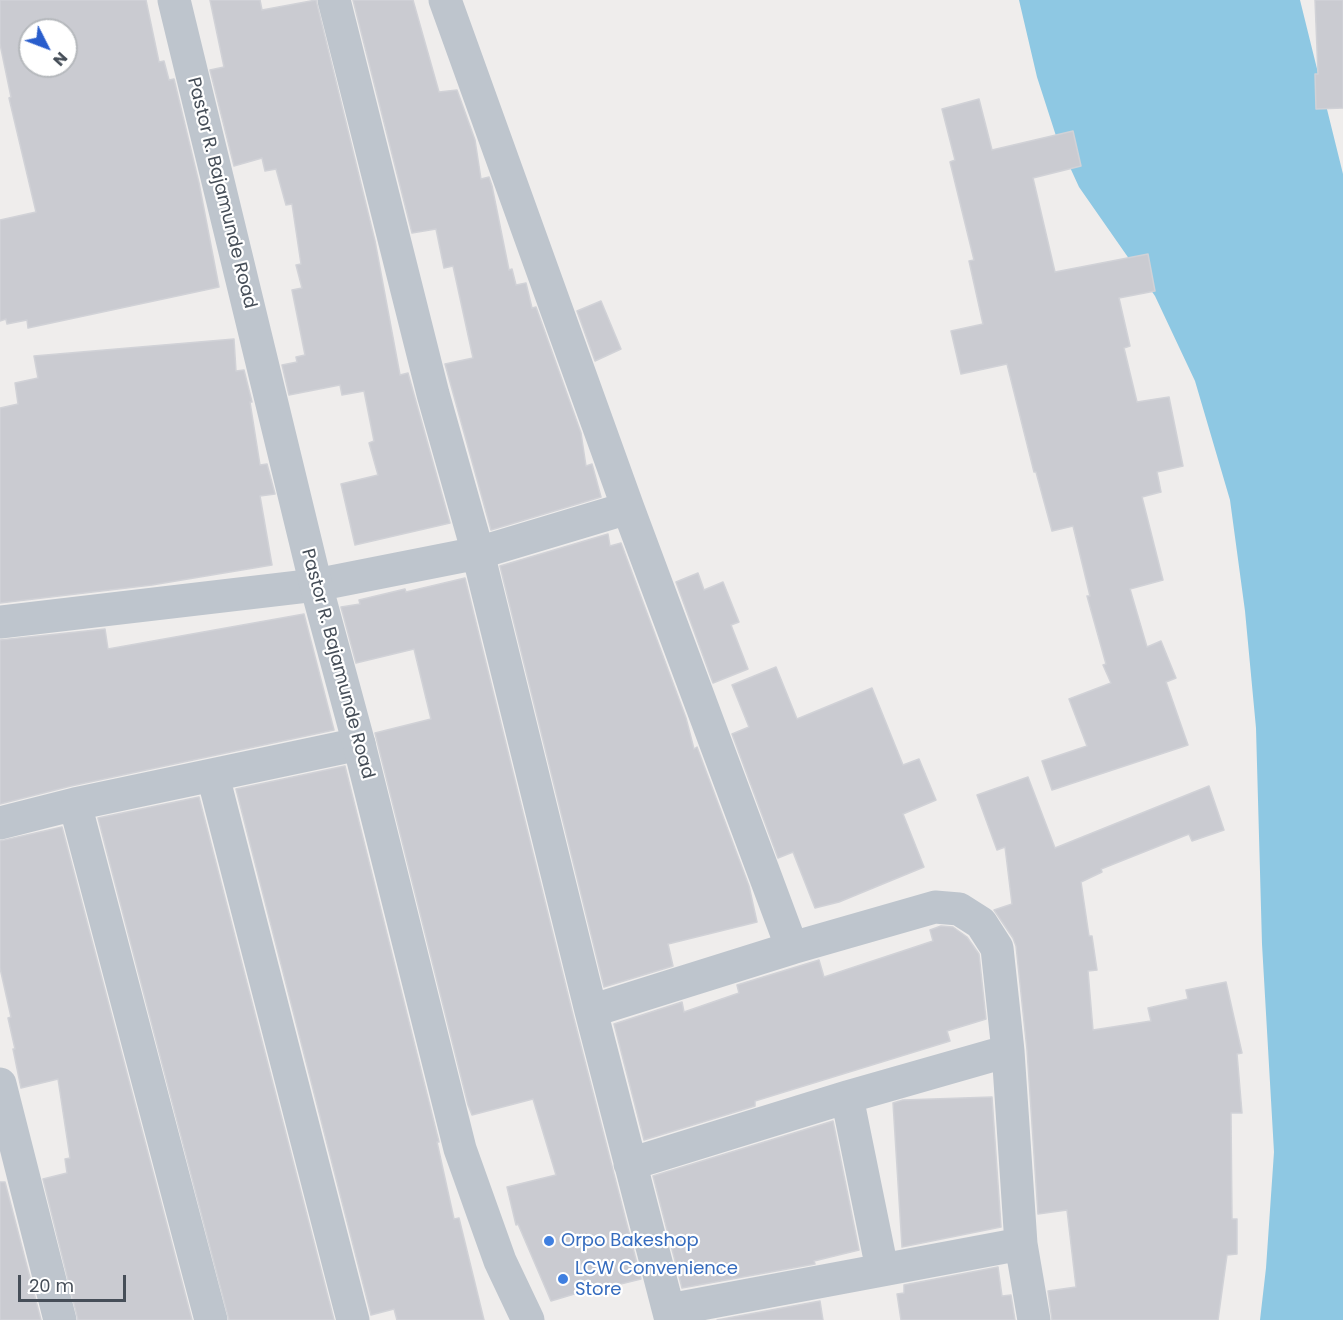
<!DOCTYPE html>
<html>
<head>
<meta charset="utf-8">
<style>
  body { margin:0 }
  #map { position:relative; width:1343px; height:1320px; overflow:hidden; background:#efedec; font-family:Poppins,sans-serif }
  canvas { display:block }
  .north { position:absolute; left:18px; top:18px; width:60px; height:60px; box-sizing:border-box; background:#fff; border:2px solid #b5b8bc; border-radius:50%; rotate:132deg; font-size:16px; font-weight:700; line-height:24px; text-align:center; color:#464e58 }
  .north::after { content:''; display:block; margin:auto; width:21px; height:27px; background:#295dcc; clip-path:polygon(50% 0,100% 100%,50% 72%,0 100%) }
  .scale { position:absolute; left:18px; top:1275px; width:108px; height:27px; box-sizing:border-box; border:3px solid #464e58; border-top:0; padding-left:8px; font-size:18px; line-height:21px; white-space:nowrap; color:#464e58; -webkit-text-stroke:4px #fff; paint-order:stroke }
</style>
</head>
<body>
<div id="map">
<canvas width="1343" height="1320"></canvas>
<div class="north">N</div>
<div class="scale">20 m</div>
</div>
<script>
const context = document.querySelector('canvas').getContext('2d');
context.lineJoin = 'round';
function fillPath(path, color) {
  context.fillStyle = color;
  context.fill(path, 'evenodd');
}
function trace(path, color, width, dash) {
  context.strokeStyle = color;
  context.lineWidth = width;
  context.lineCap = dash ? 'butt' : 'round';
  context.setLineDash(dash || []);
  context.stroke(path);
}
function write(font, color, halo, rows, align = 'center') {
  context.font = font + ' Poppins,sans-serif';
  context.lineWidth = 4.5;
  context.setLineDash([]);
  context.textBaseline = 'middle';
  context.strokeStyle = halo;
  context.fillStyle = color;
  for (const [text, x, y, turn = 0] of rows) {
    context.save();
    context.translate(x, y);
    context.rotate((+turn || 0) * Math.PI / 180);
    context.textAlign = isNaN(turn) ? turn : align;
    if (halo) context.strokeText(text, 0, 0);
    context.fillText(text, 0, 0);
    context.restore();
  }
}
const water = new Path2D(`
  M 1019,0 L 1300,0 L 1343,174 L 1343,1320 L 1260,1320 L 1266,1268 L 1274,1152 L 1262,944 L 1256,728 L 1245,611 L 1230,500 L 1195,381 L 1155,296 L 1079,187 L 1057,139 L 1037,77 Z`);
const building = new Path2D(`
  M 0,0 L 146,0 L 159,62 L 164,61 L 169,80 L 174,79 L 199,183 L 219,287 L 28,328 L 27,320 L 7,324 L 6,319 L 0,321 L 0,220 L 36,212 L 9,98 L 11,97 L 0,44 ZM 30,30 L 66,30 L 66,66 L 30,66 Z
  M 210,0 L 260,0 L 262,10 L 316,0 L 375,241 L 400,375 L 408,373 L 450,523 L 355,545 L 341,484 L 378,475 L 369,443 L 374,441 L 364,391 L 342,395 L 340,385 L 289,395 L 282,365 L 297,362 L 296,357 L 305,355 L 292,290 L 302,288 L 296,265 L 301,264 L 292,204 L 286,205 L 276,169 L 265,171 L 262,158 L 234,166 L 210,70 L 224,67 Z
  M 353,0 L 413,0 L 439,92 L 457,90 L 475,140 L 481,179 L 489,177 L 492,186 L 509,270 L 512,269 L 516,285 L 526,283 L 532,308 L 536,307 L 581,433 L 586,466 L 592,464 L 601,497 L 491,530 L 445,364 L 473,358 L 453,266 L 444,268 L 436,229 L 412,233 Z
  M 1315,0 L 1343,0 L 1343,108 L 1316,109 L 1315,74 L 1318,74 Z
  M 979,99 L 992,150 L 1073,131 L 1081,166 L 1033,178 L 1055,272 L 1148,254 L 1155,291 L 1119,298 L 1130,346 L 1124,348 L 1137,402 L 1169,397 L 1183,466 L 1157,472 L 1161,492 L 1142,497 L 1163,580 L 1130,589 L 1147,647 L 1161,641 L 1176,678 L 1166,682 L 1188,745 L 1052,790 L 1042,761 L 1087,746 L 1069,699 L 1111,683 L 1103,665 L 1106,664 L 1087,596 L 1090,596 L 1073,526 L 1052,531 L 1036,472 L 1034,472 L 1007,364 L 961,374 L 951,331 L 983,324 L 969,261 L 974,260 L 950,162 L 955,160 L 942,109 Z
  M 601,301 L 621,349 L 595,361 L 577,311 Z
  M 234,339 L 236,371 L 244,370 L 252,402 L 250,402 L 260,465 L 267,464 L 275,494 L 260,496 L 272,565 L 152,585 L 0,603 L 0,408 L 18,404 L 15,383 L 38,378 L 34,356 Z
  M 608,534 L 610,546 L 621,543 L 686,718 L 694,749 L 697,747 L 749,886 L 757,922 L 668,944 L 673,966 L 604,987 L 500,566 Z
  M 698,573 L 704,590 L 723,582 L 739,622 L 731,625 L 748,669 L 713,683 L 676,582 Z
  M 465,578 L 573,1015 L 641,1279 L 592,1291 L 591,1289 L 551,1301 L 518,1224 L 516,1225 L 507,1187 L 556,1175 L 533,1099 L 472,1115 L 468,1105 L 375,733 L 431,719 L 414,649 L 356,663 L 341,607 L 360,604 L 359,600 L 405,589 L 406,592 Z
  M 304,614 L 334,730 L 71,786 L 0,804 L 0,640 L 105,629 L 108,649 Z
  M 776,667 L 797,719 L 872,688 L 903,765 L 919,759 L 936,800 L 903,814 L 924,867 L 839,902 L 815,908 L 793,852 L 778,858 L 732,734 L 749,727 L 732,685 Z
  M 345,766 L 439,1142 L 437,1142 L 454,1219 L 459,1218 L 484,1320 L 397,1320 L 394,1309 L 371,1315 L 236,789 Z
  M 1028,777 L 1055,848 L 1209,786 L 1224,830 L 1192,841 L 1189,834 L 1101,869 L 1102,872 L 1081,882 L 1089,936 L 1092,936 L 1097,970 L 1088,971 L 1093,1030 L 1151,1021 L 1148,1008 L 1188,999 L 1186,990 L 1226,982 L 1242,1053 L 1237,1054 L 1242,1113 L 1231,1113 L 1232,1219 L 1237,1219 L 1237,1254 L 1227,1255 L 1218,1320 L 1052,1320 L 1048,1291 L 1076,1287 L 1067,1210 L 1038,1214 L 1027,1050 L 1016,946 L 1013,938 L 994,910 L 1012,904 L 1005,847 L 997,850 L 977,795 Z
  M 199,797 L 334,1320 L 229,1320 L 98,818 Z
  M 62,827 L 192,1320 L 78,1320 L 43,1179 L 67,1173 L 65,1159 L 70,1158 L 58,1079 L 21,1088 L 13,1049 L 15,1049 L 8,1018 L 11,1017 L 0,968 L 0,841 Z
  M 941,926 L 953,927 L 967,937 L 979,954 L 986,1019 L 947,1031 L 950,1041 L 755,1101 L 755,1106 L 644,1140 L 614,1024 L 682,1002 L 684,1012 L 739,993 L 737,985 L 819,960 L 824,977 L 933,941 L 930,930 Z
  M 992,1097 L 1001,1227 L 902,1247 L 893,1103 L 903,1100 Z
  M 833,1121 L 859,1250 L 814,1261 L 815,1264 L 682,1288 L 653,1176 Z
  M 0,1182 L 5,1182 L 41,1320 L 0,1320 Z
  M 998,1267 L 1002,1296 L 1011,1295 L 1015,1320 L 901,1320 L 897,1294 L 904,1293 L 904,1285 Z
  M 820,1301 L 823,1320 L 717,1320 Z`);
const minor = new Path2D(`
  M 334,0 L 433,394 L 478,553 L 591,1011 L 671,1320
  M 445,0 L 628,508 L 792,948
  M 0,622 L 316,585 L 478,553 L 628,508
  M 213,776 L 353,1320
  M 75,804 L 211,1320
  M 0,823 L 75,804 L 359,744
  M 591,1011 L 792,948 L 935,907 L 959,909 L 981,923 L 997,948 L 1008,1051 L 1021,1244 L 1034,1320
  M 0,1084 L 60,1320
  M 847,1097 L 882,1269
  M 630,1164 L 847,1097 L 1008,1051
  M 669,1310 L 1021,1244`);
const tertiary = new Path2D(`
  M 174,0 L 316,585 L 359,744 L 460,1149 L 500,1261 L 528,1320`);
const markers = [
  [549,1241,6,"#3f7fe0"],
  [563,1279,6,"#3f7fe0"]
];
const streetNames = [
  ["Pastor R. Bajamunde Road",221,193,76],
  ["Pastor R. Bajamunde Road",337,664,75]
];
const shopNames = [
  ["Orpo Bakeshop",561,1241],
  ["LCW Convenience",575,1269],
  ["Store",575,1290]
];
fillPath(water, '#8ec8e3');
fillPath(building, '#cacbd1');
trace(building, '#d1d2d7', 1.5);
trace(minor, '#bec5cd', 33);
trace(tertiary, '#bec5cd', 33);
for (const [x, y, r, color] of markers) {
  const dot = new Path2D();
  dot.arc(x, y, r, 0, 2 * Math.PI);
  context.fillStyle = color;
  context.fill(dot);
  trace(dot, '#fff', 2);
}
write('18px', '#464e58', '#fff', streetNames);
write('18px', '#366cbe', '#fff', shopNames, 'left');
</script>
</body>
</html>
